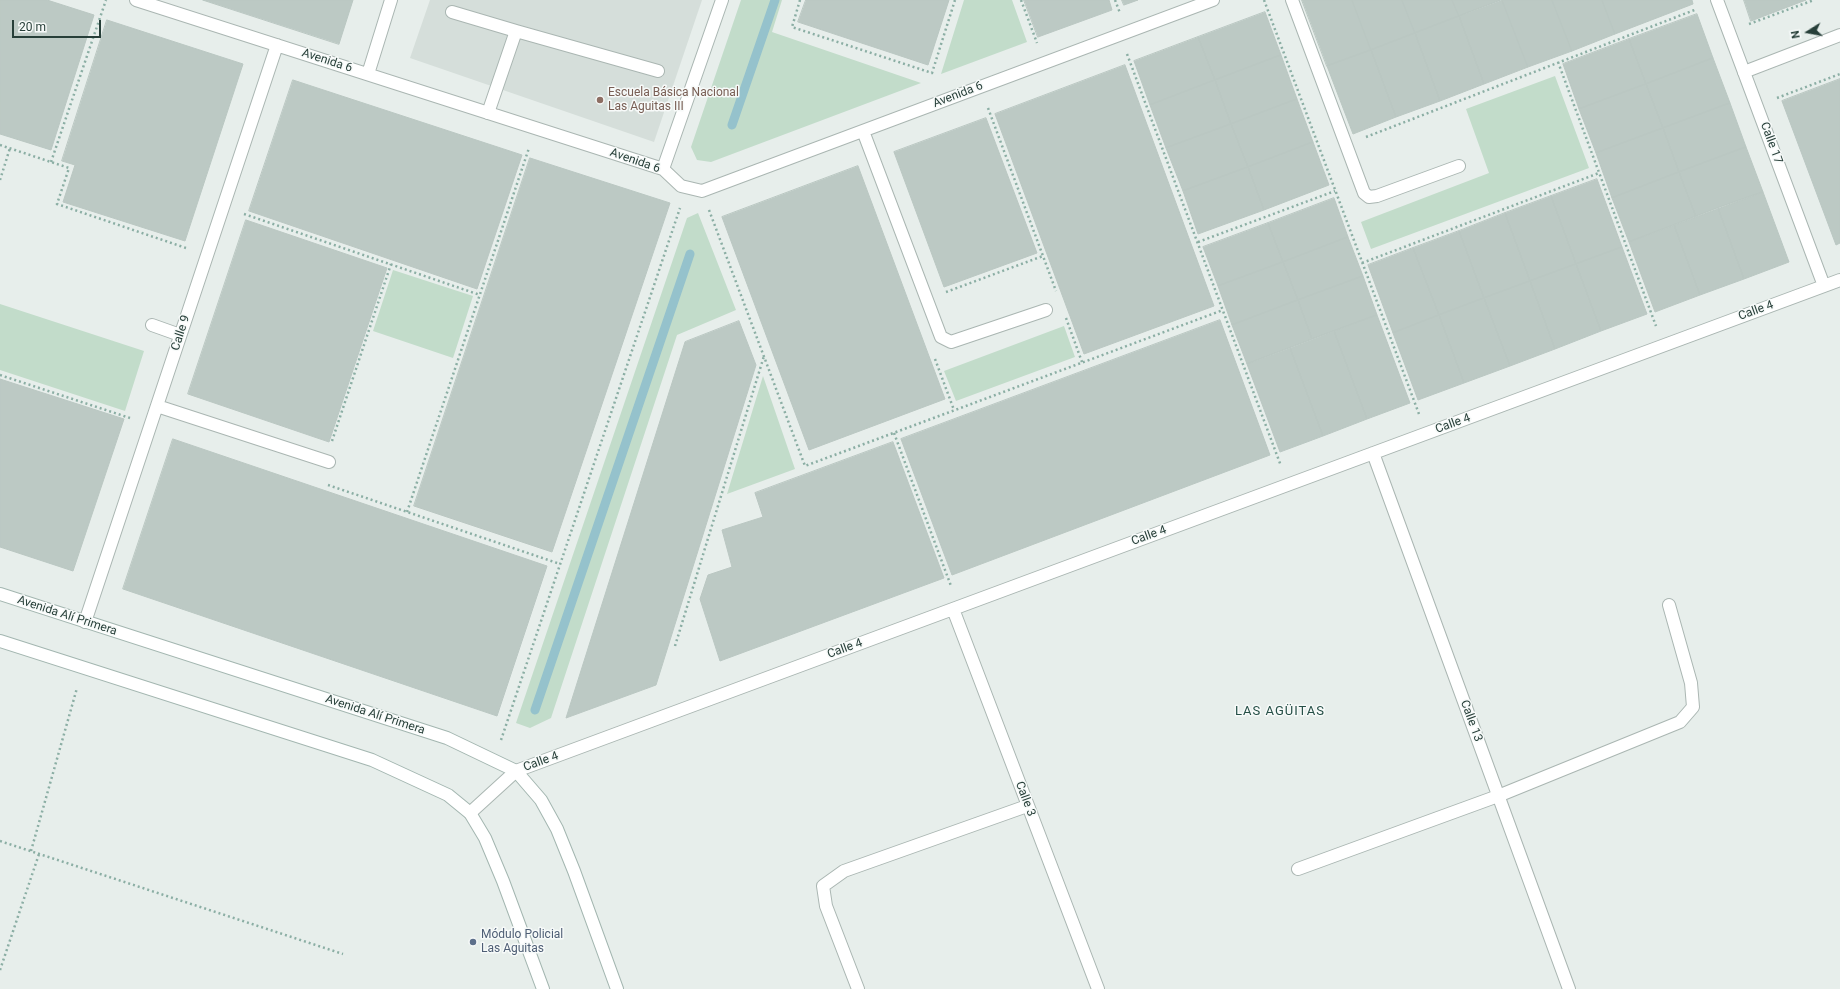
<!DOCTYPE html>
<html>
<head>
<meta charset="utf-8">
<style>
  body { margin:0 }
  #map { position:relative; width:1840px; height:989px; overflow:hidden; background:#e7eeeb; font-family:Roboto,sans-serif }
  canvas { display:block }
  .north { position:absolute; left:1788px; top:12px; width:40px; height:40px; -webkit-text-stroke:3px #f7faf9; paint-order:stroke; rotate:259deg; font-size:11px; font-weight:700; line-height:16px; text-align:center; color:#273f39 }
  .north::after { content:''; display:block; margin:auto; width:14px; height:18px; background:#273f39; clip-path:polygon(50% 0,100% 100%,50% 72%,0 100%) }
  .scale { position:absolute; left:12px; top:20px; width:89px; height:18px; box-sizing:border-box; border:2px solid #273f39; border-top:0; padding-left:5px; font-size:12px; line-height:14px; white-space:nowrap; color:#273f39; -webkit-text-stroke:3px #f7faf9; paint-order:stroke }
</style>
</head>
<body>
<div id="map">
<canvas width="1840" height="989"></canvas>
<div class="north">N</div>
<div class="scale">20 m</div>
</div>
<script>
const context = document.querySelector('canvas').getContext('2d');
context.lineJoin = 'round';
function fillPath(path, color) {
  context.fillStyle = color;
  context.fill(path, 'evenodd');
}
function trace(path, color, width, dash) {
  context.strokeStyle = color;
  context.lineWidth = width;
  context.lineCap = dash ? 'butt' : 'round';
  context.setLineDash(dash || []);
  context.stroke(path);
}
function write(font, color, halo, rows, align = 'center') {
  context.font = font + ' Roboto,sans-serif';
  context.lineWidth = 3;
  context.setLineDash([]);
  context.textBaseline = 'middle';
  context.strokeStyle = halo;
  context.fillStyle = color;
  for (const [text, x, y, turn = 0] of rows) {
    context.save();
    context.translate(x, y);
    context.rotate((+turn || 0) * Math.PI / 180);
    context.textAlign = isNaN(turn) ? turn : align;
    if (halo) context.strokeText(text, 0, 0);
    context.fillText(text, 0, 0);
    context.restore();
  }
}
const built = new Path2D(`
  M 430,0 L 702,0 L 654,142 L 410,58 Z`);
const green = new Path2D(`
  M 741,0 L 782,0 L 772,32 L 921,83 L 711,162 L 697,160 L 691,147 Z
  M 964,0 L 1012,0 L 1027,42 L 941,74 Z
  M 1555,76 L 1589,168 L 1371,249 L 1361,222 L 1489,173 L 1466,109 Z
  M 698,213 L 736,310 L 677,335 L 551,718 L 530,728 L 516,723 L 687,218 Z
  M 393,270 L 473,296 L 453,358 L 373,331 Z
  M 0,304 L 144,351 L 125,411 L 0,370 Z
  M 1064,326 L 1075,357 L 956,401 L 944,371 Z
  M 763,376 L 795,469 L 727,494 Z`);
const stream = new Path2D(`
  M 732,125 L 775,0
  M 535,710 L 690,254`);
const building = new Path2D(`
  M 0,0 L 47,0 L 94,15 L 51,150 L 0,134 Z
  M 203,0 L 353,0 L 339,44 Z
  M 806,0 L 949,0 L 928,65 L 798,22 Z
  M 1024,0 L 1109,0 L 1112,10 L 1038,37 Z
  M 1122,0 L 1138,0 L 1124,5 Z
  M 1302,0 L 1352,0 L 1371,50 L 1327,66 Z
  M 1352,0 L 1402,0 L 1415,33 L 1371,50 Z
  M 1402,0 L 1452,0 L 1459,16 L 1415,33 Z
  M 1452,0 L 1500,0 L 1459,16 Z
  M 1502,0 L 1552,0 L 1572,51 L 1528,67 Z
  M 1502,0 L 1528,67 L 1484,84 L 1459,16 Z
  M 1552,0 L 1602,0 L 1615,34 L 1572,51 Z
  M 1602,0 L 1692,0 L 1693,4 L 1615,34 Z
  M 1744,0 L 1806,0 L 1751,21 Z
  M 1265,12 L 1281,55 L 1215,80 L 1198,37 Z
  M 1697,14 L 1713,58 L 1646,84 L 1629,39 Z
  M 1459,16 L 1484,84 L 1440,101 L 1415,33 Z
  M 107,20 L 243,64 L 185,241 L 63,202 L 75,165 L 62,161 Z
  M 1415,33 L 1440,101 L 1396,117 L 1371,50 Z
  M 1198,37 L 1215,80 L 1150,105 L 1134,61 Z
  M 1629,39 L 1646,84 L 1579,109 L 1563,64 Z
  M 1371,50 L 1396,117 L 1353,134 L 1327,66 Z
  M 1281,55 L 1297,99 L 1231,124 L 1215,80 Z
  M 1713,58 L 1730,103 L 1663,128 L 1646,84 Z
  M 1125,65 L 1214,306 L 1084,354 L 995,114 Z
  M 1840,79 L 1840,243 L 1836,245 L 1782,101 Z
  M 293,80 L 522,155 L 477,289 L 249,211 Z
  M 1215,80 L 1231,124 L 1166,148 L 1150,105 Z
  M 1646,84 L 1663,128 L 1596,153 L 1579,109 Z
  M 1297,99 L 1313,142 L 1248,167 L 1231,124 Z
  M 1730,103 L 1746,147 L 1679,172 L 1663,128 Z
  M 986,118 L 1037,253 L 944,287 L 894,152 Z
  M 1231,124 L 1248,167 L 1183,191 L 1166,148 Z
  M 1663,128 L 1679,172 L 1612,198 L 1596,153 Z
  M 1313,142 L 1329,185 L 1264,210 L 1248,167 Z
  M 1746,147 L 1763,192 L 1696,217 L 1679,172 Z
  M 530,158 L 670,203 L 552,552 L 414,506 Z
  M 858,166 L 945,399 L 809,450 L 722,217 Z
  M 1248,167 L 1264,210 L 1198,234 L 1183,191 Z
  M 1679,172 L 1696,217 L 1629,242 L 1612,198 Z
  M 1597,179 L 1622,247 L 1576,264 L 1551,196 Z
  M 1763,192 L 1789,262 L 1744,279 L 1718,208 Z
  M 1551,196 L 1576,264 L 1530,281 L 1505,213 Z
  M 1334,198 L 1348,237 L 1283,262 L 1268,223 Z
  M 1718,208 L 1744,279 L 1700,295 L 1674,225 Z
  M 1505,213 L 1530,281 L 1484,298 L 1459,231 Z
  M 246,220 L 387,268 L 329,442 L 188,394 Z
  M 1268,223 L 1283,262 L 1218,286 L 1203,247 Z
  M 1674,225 L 1700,295 L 1655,312 L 1629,242 Z
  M 1459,231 L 1484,298 L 1439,315 L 1413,248 Z
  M 1348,237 L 1363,276 L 1298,300 L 1283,262 Z
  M 1622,247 L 1647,314 L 1601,331 L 1576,264 Z
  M 1413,248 L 1439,315 L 1393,333 L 1368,265 Z
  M 1283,262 L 1298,300 L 1232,325 L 1218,286 Z
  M 1576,264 L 1601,331 L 1555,349 L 1530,281 Z
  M 1363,276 L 1377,315 L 1312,339 L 1298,300 Z
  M 1530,281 L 1555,349 L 1510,366 L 1484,298 Z
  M 1484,298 L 1510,366 L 1464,383 L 1439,315 Z
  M 1298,300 L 1312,339 L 1247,364 L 1232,325 Z
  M 1377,315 L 1410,403 L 1367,419 L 1334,331 Z
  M 1439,315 L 1464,383 L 1418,400 L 1393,333 Z
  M 1220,320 L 1270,455 L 952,575 L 901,439 Z
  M 739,321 L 756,365 L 656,685 L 566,718 L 685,342 Z
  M 1334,331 L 1367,419 L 1323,436 L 1290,348 Z
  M 1290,348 L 1323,436 L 1280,452 L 1247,364 Z
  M 0,379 L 124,419 L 73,571 L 0,547 Z
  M 173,439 L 547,566 L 497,716 L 123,589 Z
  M 893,442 L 944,578 L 720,661 L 700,599 L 708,575 L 732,567 L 722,530 L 763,517 L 755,493 Z`);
const path = new Path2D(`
  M 800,0 L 792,27 L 932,73 L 955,0
  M 1021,0 L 1037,43
  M 1115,0 L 1120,13
  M 1264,0 L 1419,414
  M 1749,24 L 1814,0
  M 1127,54 L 1281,466
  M 1558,62 L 1656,326
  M 1777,98 L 1840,74
  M 988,108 L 1056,291
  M 1366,137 L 1697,9
  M 0,145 L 69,168 L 57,204 L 186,248
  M 51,162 L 106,0
  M 0,180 L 10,148
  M 709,210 L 805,466 L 1223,310
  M 244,214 L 480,295
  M 1198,242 L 1335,191
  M 1362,263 L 1599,173
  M 946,292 L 1043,256
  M 1066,318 L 1082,362
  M 935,359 L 954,410
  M 0,375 L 130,418
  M 894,433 L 951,586
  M 332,441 L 391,264
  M 328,485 L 560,564
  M 407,512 L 529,148
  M 675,646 L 764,356
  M 501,740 L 680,208
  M 0,841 L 343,954
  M 31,851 L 77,688
  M 0,970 L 39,854`);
const lane = new Path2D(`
  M 452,12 L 516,31
  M 1744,72 L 1840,35
  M 488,113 L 516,31 L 658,71`);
const street = new Path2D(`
  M 136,0 L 663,169 L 681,186 L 702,191 L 1213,0
  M 1292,0 L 1364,193 L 1369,197 L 1377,196 L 1459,166
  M 1717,0 L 1824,286
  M 368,74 L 391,0
  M 863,131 L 941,337 L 951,342 L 1046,310
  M 663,169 L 722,0
  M 152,325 L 180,335
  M 157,406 L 329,462
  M 1373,453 L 1569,989
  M 953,609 L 1098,989
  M 85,622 L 277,45
  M 470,813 L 516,771 L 1840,280
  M 1298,869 L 1498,796 L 1680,722 L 1693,707 L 1691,683 L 1669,605
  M 858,989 L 826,906 L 823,886 L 844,871 L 1027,806`);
const secondary = new Path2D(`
  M 0,594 L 447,738 L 516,771 L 541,800 L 557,829 L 574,871 L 617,989
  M 0,641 L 372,760 L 448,795 L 470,813 L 485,838 L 503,881 L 543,989`);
const markers = [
  [600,100,4,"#8d6e63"],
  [473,942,4,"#5c6f8a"]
];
const streetNames = [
  ["Avenida 6",327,61,18],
  ["Avenida 6",958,95,-21],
  ["Calle 17",1771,143,70],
  ["Avenida 6",635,161,19],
  ["Calle 4",1756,311,-20],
  ["Calle 9",181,333,-72],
  ["Calle 4",1453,424,-20],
  ["Calle 4",1149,536,-20],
  ["Avenida Alí Primera",67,616,18],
  ["Calle 4",845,649,-20],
  ["Avenida Alí Primera",375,715,18],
  ["Calle 13",1471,721,70],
  ["Calle 4",541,762,-20],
  ["Calle 3",1025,799,69]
];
const educationNames = [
  ["Escuela Básica Nacional",608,93],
  ["Las Aguitas III",608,107]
];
const serviceNames = [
  ["Módulo Policial",481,935],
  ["Las Aguitas",481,949]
];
const neighbourhoodNames = [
  ["LAS AGÜITAS",1280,712]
];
fillPath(built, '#d5deda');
fillPath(green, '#c2dcca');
trace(stream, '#95c2cc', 9);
fillPath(building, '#bcc9c4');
trace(building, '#bac7c2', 1);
trace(lane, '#aab6b2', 14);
trace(street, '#aab6b2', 14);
trace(secondary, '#a3b6b0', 14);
trace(path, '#8baea4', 2.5, [2, 3]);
trace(lane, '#fff', 12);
trace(street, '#fff', 12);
trace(secondary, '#fff', 12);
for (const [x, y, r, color] of markers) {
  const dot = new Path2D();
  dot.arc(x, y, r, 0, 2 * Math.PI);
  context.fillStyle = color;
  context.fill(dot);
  trace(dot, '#f7faf9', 1.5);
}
write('12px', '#273f39', '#f7faf9', streetNames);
write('12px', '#785e54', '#f7faf9', educationNames, 'left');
write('12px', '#4e5e75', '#f7faf9', serviceNames, 'left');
context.letterSpacing = '1px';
write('13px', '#254f46', '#f7faf9', neighbourhoodNames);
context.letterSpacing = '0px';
</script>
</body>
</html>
